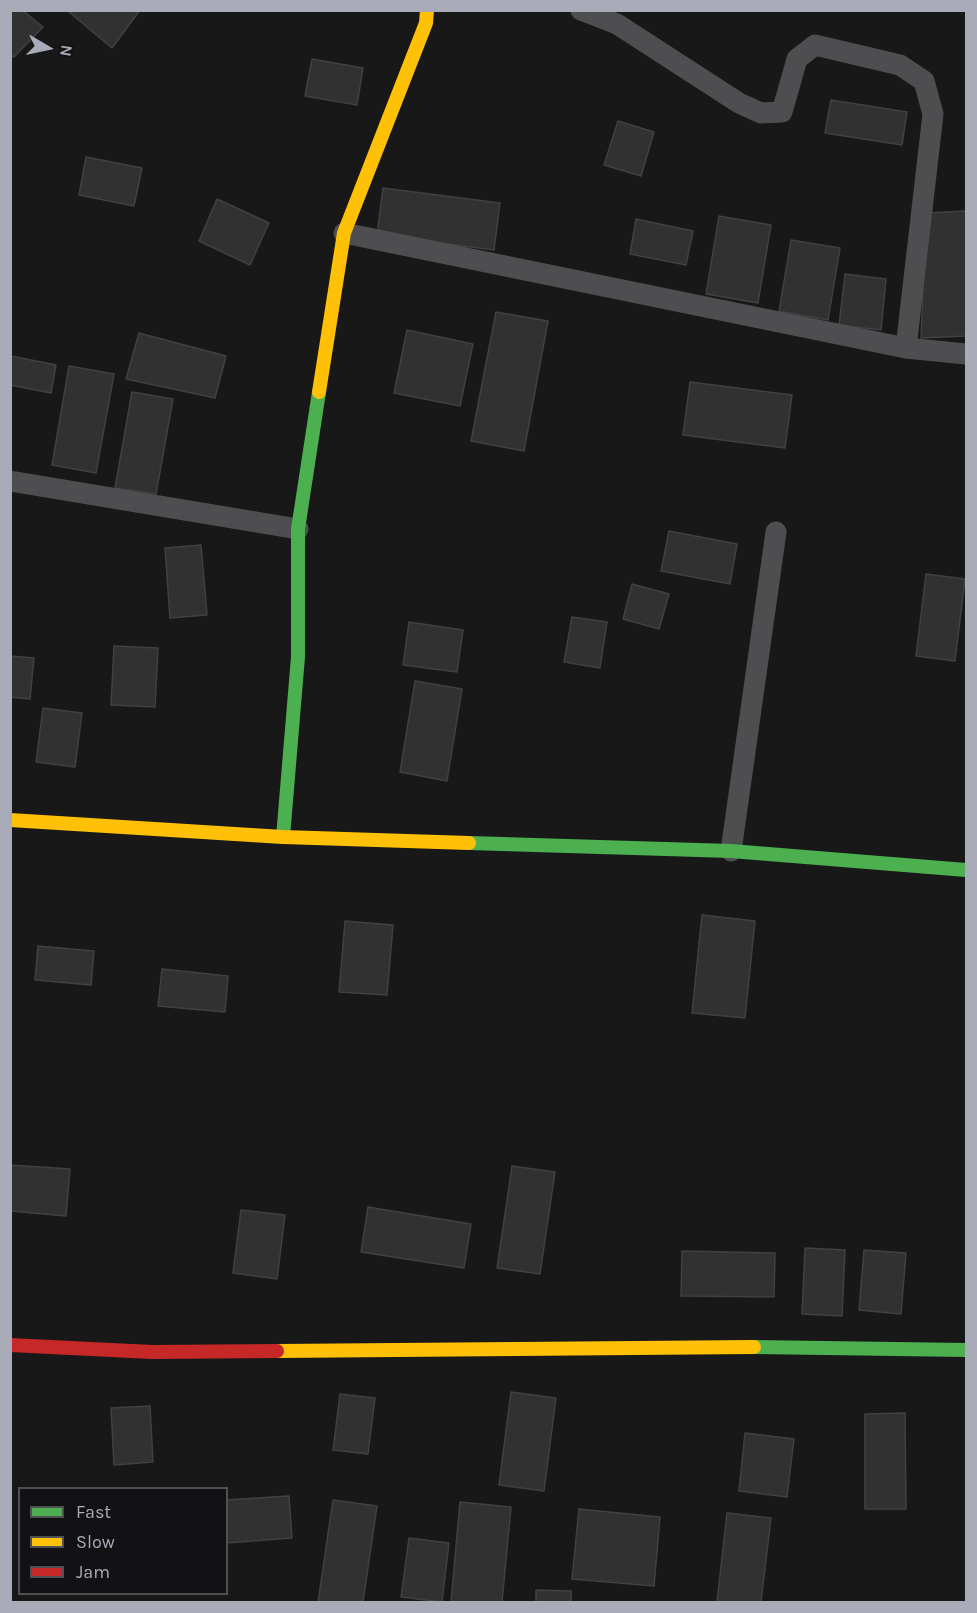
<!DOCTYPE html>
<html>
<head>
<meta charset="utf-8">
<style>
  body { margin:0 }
  #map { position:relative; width:977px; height:1613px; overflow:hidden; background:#181818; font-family:Karla,sans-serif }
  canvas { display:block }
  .frame { position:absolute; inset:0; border:12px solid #a9acb8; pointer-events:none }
  .legend { position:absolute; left:18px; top:1487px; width:210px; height:108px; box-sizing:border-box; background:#121214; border:2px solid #4e5056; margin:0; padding:8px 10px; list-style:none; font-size:18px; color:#a9acb8 }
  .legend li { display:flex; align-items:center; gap:12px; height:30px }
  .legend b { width:30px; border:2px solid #4e5056 }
  .north { position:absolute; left:18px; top:18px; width:60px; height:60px; -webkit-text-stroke:4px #121214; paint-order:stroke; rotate:99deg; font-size:16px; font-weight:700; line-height:24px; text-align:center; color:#a9acb8 }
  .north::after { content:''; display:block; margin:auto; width:21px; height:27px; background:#a9acb8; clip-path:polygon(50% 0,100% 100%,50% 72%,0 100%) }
</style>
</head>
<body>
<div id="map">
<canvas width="977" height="1613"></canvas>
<div class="frame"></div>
<ul class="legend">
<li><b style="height:8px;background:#4caf50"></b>Fast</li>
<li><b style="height:8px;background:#ffc107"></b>Slow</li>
<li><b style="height:8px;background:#c62828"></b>Jam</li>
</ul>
<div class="north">N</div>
</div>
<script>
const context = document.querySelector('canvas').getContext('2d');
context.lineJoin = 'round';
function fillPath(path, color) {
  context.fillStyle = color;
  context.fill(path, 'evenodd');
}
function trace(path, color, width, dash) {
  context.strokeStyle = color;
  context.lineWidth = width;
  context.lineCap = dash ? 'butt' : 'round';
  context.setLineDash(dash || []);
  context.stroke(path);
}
const building = new Path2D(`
  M 10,10 L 22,10 L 43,27 L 14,57 L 10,55 Z
  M 71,10 L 140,10 L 112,48 L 69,12 Z
  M 312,59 L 363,68 L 357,105 L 305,96 Z
  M 831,100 L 907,112 L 902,145 L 825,133 Z
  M 618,121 L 654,132 L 641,176 L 604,165 Z
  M 86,157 L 142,168 L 134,206 L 79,195 Z
  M 383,188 L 500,203 L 494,250 L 377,235 Z
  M 217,199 L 269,223 L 250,265 L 199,241 Z
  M 966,211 L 966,336 L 921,338 L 926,213 Z
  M 719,216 L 771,225 L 758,303 L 706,294 Z
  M 636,219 L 693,231 L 686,265 L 630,254 Z
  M 791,240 L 840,248 L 828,320 L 779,311 Z
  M 845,274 L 886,279 L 881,330 L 839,325 Z
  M 496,312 L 548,321 L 524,451 L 471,441 Z
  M 407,330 L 473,344 L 460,406 L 394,393 Z
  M 139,333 L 226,356 L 215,398 L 126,379 Z
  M 11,356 L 56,365 L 51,393 L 10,385 Z
  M 69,366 L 114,374 L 96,473 L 52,465 Z
  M 690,382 L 792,395 L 785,448 L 683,435 Z
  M 132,392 L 173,399 L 156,494 L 115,488 Z
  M 669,531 L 737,544 L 730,584 L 661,571 Z
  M 201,545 L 207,615 L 170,618 L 165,548 Z
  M 926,574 L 965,579 L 955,661 L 916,656 Z
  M 632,584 L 669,594 L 659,629 L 623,619 Z
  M 572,617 L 607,622 L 600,668 L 564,662 Z
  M 409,622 L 463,630 L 457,672 L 403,665 Z
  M 114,646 L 158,648 L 155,707 L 111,705 Z
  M 10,656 L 34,658 L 30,699 L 10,697 Z
  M 415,681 L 462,689 L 447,781 L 400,772 Z
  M 43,708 L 82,713 L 75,767 L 36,762 Z
  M 702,915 L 755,921 L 745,1018 L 692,1013 Z
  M 345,921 L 393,925 L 387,995 L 339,992 Z
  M 38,946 L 94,951 L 91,985 L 35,980 Z
  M 162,969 L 228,976 L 225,1012 L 158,1006 Z
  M 10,1165 L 70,1169 L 66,1216 L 10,1211 Z
  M 512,1166 L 555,1172 L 540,1274 L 497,1268 Z
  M 368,1207 L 471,1224 L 464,1268 L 361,1252 Z
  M 241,1210 L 285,1215 L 277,1279 L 233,1273 Z
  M 805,1248 L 845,1250 L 842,1316 L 802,1314 Z
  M 864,1250 L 906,1253 L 901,1314 L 859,1310 Z
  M 682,1251 L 775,1253 L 774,1297 L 681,1296 Z
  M 511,1392 L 556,1398 L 544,1491 L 499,1485 Z
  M 340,1394 L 375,1398 L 368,1454 L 333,1450 Z
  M 150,1406 L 153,1462 L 114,1465 L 111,1408 Z
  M 905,1413 L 906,1509 L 865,1509 L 865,1414 Z
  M 745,1433 L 794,1439 L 787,1497 L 739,1491 Z
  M 289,1496 L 292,1538 L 226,1543 L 226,1500 Z
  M 333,1500 L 377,1506 L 363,1602 L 318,1602 Z
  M 460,1502 L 511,1507 L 502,1602 L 451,1602 Z
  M 579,1509 L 660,1517 L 654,1586 L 572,1579 Z
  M 727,1513 L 771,1518 L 761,1602 L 717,1602 Z
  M 409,1538 L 449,1543 L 442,1602 L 401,1597 Z
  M 536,1590 L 571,1591 L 571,1602 L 536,1602 Z`);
const street = new Path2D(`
  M 581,10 L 617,24 L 739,103 L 761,113 L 782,112 L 797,59 L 815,45 L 900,65 L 924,81 L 933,114 L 906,348
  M 344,233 L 906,348 L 966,354
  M 10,481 L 298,529
  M 731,851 L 776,532`);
const fast = new Path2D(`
  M 283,837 L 298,657 L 298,529 L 319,392
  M 469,843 L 731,851 L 966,870
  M 754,1347 L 966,1350`);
const slow = new Path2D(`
  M 319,392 L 344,233 L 426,23 L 427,10
  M 10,820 L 283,837 L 469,843
  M 277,1351 L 754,1347`);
const jam = new Path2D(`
  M 10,1345 L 152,1352 L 277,1351`);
fillPath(building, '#313132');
trace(building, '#404144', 1.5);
trace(street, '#4e4e51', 21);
trace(fast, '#4caf50', 14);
trace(slow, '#ffc107', 14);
trace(jam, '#c62828', 14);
</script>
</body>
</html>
